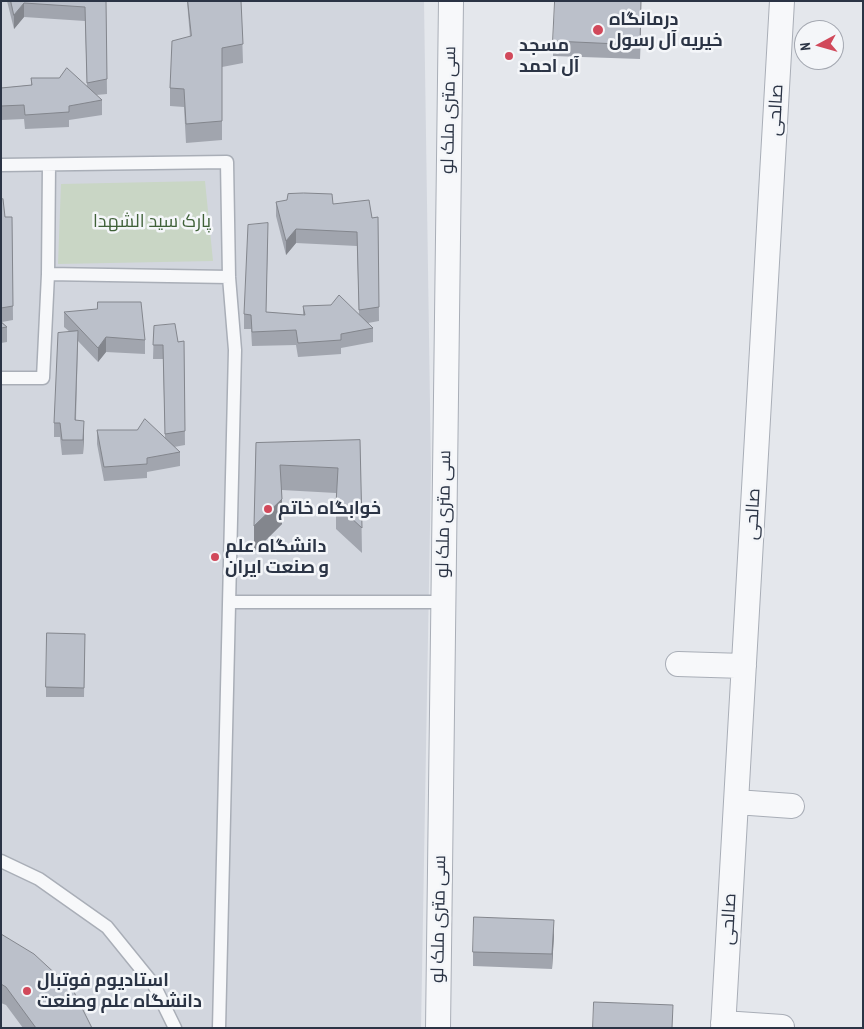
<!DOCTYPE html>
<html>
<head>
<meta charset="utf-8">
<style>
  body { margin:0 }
  #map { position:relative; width:864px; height:1029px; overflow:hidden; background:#e4e7ec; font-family:"PT Sans Narrow",sans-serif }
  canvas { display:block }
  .frame { position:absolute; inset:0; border:2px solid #2b3445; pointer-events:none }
  .north { position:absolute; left:794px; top:20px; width:50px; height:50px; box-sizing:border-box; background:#f4f6f9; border:1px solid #a4a8b1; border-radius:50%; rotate:264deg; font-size:14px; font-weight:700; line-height:20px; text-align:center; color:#2b3445 }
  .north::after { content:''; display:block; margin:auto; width:18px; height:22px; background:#d1495b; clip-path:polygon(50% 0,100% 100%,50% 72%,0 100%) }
</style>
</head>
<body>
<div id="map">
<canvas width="864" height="1029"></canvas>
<div class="frame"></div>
<div class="north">N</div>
</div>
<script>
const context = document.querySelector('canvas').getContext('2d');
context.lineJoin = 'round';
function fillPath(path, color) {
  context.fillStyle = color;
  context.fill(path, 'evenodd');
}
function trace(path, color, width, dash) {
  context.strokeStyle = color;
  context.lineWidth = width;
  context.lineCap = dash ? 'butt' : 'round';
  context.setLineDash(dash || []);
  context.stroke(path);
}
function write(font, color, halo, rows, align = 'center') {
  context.font = font + ' "PT Sans Narrow",Cairo,sans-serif';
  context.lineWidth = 5;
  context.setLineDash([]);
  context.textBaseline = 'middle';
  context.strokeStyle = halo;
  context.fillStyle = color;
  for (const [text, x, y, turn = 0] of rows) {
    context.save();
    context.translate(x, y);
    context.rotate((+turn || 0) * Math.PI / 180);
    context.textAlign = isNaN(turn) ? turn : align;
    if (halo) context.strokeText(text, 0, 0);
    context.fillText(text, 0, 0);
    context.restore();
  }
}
const built = new Path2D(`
  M 1,1 L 424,1 L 431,471 L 421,1028 L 1,1028 Z`);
const green = new Path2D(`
  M 205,181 L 213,261 L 58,264 L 61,184 Z`);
const service = new Path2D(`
  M 1,165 L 227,162 L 229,277 L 235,350 L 219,1028
  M 48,274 L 49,165
  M 1,378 L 43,378 L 48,274 L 229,277
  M 230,602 L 443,602
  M 1,861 L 39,879 L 107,927 L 154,985 L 175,1028`);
const minor = new Path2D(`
  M 678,664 L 744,666
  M 736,802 L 792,806
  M 723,1023 L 782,1027
  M 438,1028 L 451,1
  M 723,1028 L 782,1`);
const wall = new Path2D(`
  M 7,1 L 106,1 L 107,94 L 96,95 L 102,100 L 102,115 L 69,120 L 69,127 L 25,129 L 24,119 L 1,120 L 1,88 L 31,85 L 31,78 L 87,87 L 85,21 L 24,17 L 14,29 Z
  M 187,1 L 241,1 L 243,63 L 222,67 L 222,140 L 186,143 L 184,107 L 170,106 L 170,88 L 190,37 Z
  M 641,1 L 640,59 L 553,56 L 553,41 Z
  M 1,200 L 5,217 L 12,217 L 13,320 L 2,322 L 7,327 L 7,342 L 1,343 Z
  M 276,202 L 333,204 L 372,218 L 378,217 L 379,321 L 368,323 L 373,328 L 373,342 L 341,348 L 341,354 L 298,357 L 296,345 L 252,346 L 251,329 L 244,329 L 244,314 L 268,237 L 266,312 L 303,315 L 303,306 L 359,315 L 357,246 L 296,243 L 286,255 L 276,216 Z
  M 64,312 L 145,340 L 145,354 L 106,352 L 98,362 L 78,341 L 76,420 L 84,435 L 83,454 L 62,455 L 60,437 L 54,437 L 54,423 L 70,332 L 64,327 Z
  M 154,326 L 178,342 L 184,341 L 185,445 L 174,447 L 180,452 L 180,466 L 147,472 L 147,478 L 104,481 L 97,444 L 97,430 L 165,438 L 163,359 L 153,359 Z
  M 360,440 L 362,553 L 336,529 L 336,493 L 282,490 L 282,524 L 254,552 L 256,443 Z
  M 85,634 L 84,697 L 46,697 L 46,687 Z
  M 1,934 L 92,1028 L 23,1028 L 6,1005 L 1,1003 Z
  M 554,934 L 552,969 L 473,966 L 473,952 Z`);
const shadedWall = new Path2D(`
  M 641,1 L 641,5 L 640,59 L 640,45 Z
  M 24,3 L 24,17 L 14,29 L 14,15 Z
  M 296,229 L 296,243 L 286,255 L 286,241 Z
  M 106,337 L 106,352 L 98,362 L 98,348 Z
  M 84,421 L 84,435 L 83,454 L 83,440 Z
  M 282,499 L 282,524 L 254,552 L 254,526 Z
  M 554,920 L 554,934 L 552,969 L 552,954 Z`);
const building = new Path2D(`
  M 11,1 L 106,1 L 107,79 L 87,83 L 85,7 L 24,3 L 14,15 Z
  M 188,1 L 241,1 L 243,44 L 222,48 L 222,121 L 186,124 L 184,89 L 170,88 L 172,41 L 191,36 Z
  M 555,1 L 641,1 L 640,45 L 553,41 Z
  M 67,68 L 102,100 L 69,106 L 69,112 L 25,115 L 24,105 L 1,106 L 1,88 L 32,85 L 31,78 L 59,78 Z
  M 304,193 L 332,194 L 333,204 L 369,200 L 372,218 L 378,217 L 379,307 L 359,310 L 357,232 L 296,229 L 286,241 L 276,202 L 287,200 L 288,194 Z
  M 3,199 L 5,217 L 12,217 L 13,306 L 1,308 L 1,200 Z
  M 268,223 L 266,312 L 305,315 L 303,306 L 331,305 L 339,295 L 373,328 L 341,334 L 341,340 L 298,343 L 296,330 L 252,332 L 251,315 L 244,314 L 248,225 Z
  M 98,302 L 141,302 L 145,340 L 106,337 L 98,348 L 64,312 L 97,309 Z
  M 1,322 L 7,327 L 1,328 Z
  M 175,324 L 178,342 L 184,341 L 185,431 L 165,434 L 163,345 L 153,345 L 154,326 Z
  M 78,331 L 75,420 L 84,421 L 83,440 L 62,440 L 60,423 L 54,423 L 58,333 Z
  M 145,419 L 180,452 L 147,458 L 147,464 L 104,467 L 97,430 L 137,430 Z
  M 360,440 L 362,528 L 336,504 L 338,468 L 280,465 L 282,499 L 254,526 L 256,443 Z
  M 47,633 L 85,634 L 84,688 L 46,687 Z
  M 474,917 L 554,920 L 552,954 L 473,952 Z
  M 1,934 L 34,954 L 73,990 L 92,1028 L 36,1028 L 6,987 L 1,984 Z
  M 594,1002 L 673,1005 L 672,1028 L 593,1028 Z`);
const markers = [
  [598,30,6,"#d1495b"],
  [509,56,5,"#d1495b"],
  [268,509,5,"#d1495b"],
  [215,557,5,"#d1495b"],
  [27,991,5,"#d1495b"]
];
const poiNames = [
  ["درمانگاه",609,20],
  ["خیریه آل رسول",609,41],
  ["مسجد",519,46],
  ["آل احمد",519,67],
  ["خوابگاه خاتم",278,509],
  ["دانشگاه علم",225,547],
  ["و صنعت ایران",225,568],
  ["استادیوم فوتبال",37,981],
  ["دانشگاه علم وصنعت",37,1002]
];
const streetNames = [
  ["سی متری ملک لو",449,110,-89],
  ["صالحی",776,110,-87],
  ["سی متری ملک لو",444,514,-89],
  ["صالحی",753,514,-87],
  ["سی متری ملک لو",439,919,-89],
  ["صالحی",729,919,-87]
];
const parkNames = [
  ["پارک سید الشهدا",152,222]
];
fillPath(built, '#d2d6de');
fillPath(green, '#c9d6c5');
trace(service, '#a9aeb7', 15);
trace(minor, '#a9aeb7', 26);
trace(service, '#f7f8fa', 12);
trace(minor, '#f7f8fa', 24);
fillPath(wall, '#a1a5ae');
fillPath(shadedWall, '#83868d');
fillPath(building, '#bbc0ca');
trace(building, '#83868d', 1);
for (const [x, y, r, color] of markers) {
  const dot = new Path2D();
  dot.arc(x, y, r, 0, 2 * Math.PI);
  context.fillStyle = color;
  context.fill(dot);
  trace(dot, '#f4f6f9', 2);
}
write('bold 18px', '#2b3445', '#f4f6f9', poiNames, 'left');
write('18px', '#2b3445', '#f4f6f9', streetNames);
write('18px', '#3f6138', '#f4f6f9', parkNames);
</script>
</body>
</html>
